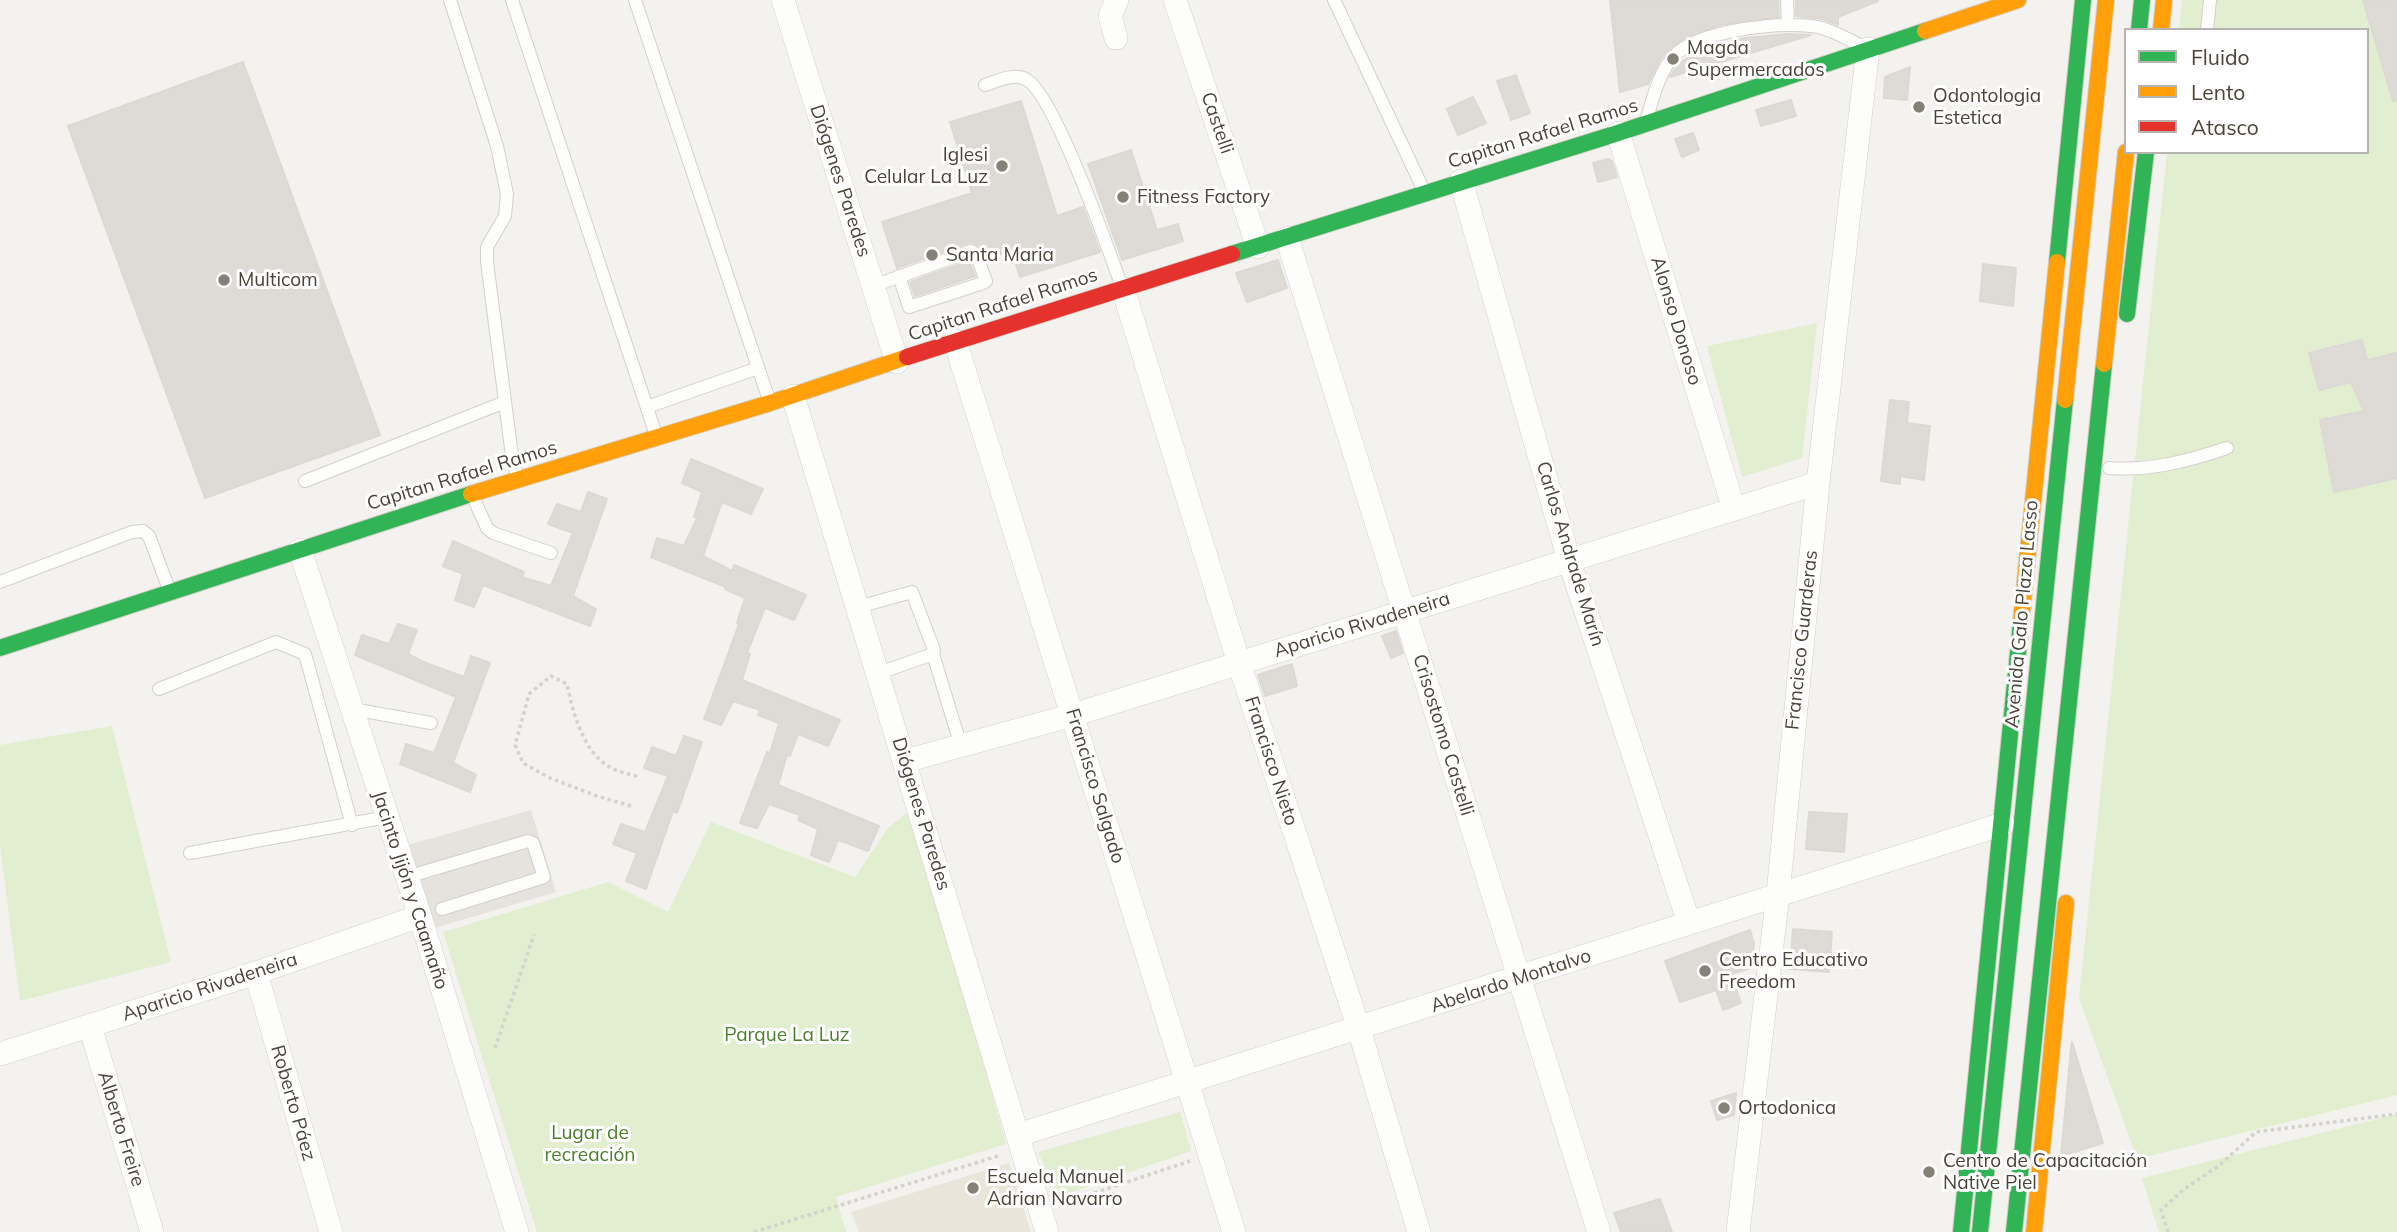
<!DOCTYPE html>
<html>
<head>
<meta charset="utf-8">
<style>
  body { margin:0 }
  #map { position:relative; width:2397px; height:1232px; overflow:hidden; background:#f4f2ee; font-family:Mulish,sans-serif }
  canvas { display:block }
  .legend { position:absolute; left:2124px; top:28px; width:245px; height:126px; box-sizing:border-box; background:#fff; border:2px solid #b7b4b0; margin:0; padding:9px 12px; list-style:none; font-size:21px; color:#4b4439 }
  .legend li { display:flex; align-items:center; gap:14px; height:35px }
  .legend b { width:35px; border:2px solid #b7b4b0 }
</style>
</head>
<body>
<div id="map">
<canvas width="2397" height="1232"></canvas>
<ul class="legend">
<li><b style="height:9px;background:#30b455"></b>Fluido</li>
<li><b style="height:9px;background:#ff9f0a"></b>Lento</li>
<li><b style="height:9px;background:#e5322d"></b>Atasco</li>
</ul>
</div>
<script>
const context = document.querySelector('canvas').getContext('2d');
context.lineJoin = 'round';
function fillPath(path, color) {
  context.fillStyle = color;
  context.fill(path, 'evenodd');
}
function trace(path, color, width, dash) {
  context.strokeStyle = color;
  context.lineWidth = width;
  context.lineCap = dash ? 'butt' : 'round';
  context.setLineDash(dash || []);
  context.stroke(path);
}
function write(font, color, halo, rows, align = 'center') {
  context.font = font + ' Mulish,sans-serif';
  context.lineWidth = 6;
  context.setLineDash([]);
  context.textBaseline = 'middle';
  context.strokeStyle = halo;
  context.fillStyle = color;
  for (const [text, x, y, turn = 0] of rows) {
    context.save();
    context.translate(x, y);
    context.rotate((+turn || 0) * Math.PI / 180);
    context.textAlign = isNaN(turn) ? turn : align;
    if (halo) context.strokeText(text, 0, 0);
    context.fillText(text, 0, 0);
    context.restore();
  }
}
const education = new Path2D(`
  M 1009,1163 L 1031,1232 L 859,1232 L 851,1212 Z`);
const green = new Path2D(`
  M 2182,0 L 2397,0 L 2397,1095 L 2137,1159 L 2079,998 L 2167,152 L 2367,152 L 2367,30 L 2179,30 Z
  M 1817,323 L 1802,458 L 1742,477 L 1707,346 Z
  M 112,726 L 171,962 L 20,1001 L 0,846 L 0,745 Z
  M 912,809 L 1006,1144 L 836,1197 L 846,1232 L 537,1232 L 443,932 L 608,882 L 668,912 L 711,822 L 855,877 L 889,827 Z
  M 1180,1112 L 1191,1151 L 1058,1197 L 1038,1152 Z
  M 2397,1114 L 2397,1232 L 2159,1232 L 2142,1178 Z`);
const parking = new Path2D(`
  M 531,810 L 556,892 L 435,928 L 408,845 Z`);
const building = new Path2D(`
  M 1610,0 L 1778,0 L 1779,17 L 1720,25 L 1681,40 L 1661,58 L 1648,84 L 1620,92 Z
  M 1796,0 L 1878,0 L 1878,1 L 1838,17 L 1838,25 L 1823,19 L 1796,16 Z
  M 2363,0 L 2397,0 L 2397,101 L 2393,101 Z
  M 1788,34 L 1811,35 L 1670,77 L 1679,63 L 1705,48 L 1745,38 Z
  M 243,62 L 380,435 L 205,498 L 68,126 Z
  M 1910,67 L 1907,100 L 1884,98 L 1885,77 Z
  M 1516,75 L 1530,113 L 1511,120 L 1497,81 Z
  M 1473,97 L 1486,123 L 1458,135 L 1447,109 Z
  M 1791,100 L 1796,116 L 1761,126 L 1756,110 Z
  M 1021,101 L 1057,216 L 1083,207 L 1100,252 L 1020,277 L 1012,251 L 987,258 L 981,247 L 971,242 L 897,268 L 882,222 L 972,193 L 950,122 Z
  M 1693,133 L 1699,150 L 1682,157 L 1675,139 Z
  M 1131,150 L 1157,230 L 1178,224 L 1183,241 L 1122,260 L 1088,164 Z
  M 1608,159 L 1612,161 L 1617,177 L 1598,182 L 1593,163 Z
  M 1278,260 L 1287,288 L 1247,302 L 1236,273 Z
  M 969,261 L 975,276 L 915,296 L 910,282 Z
  M 1983,264 L 2016,268 L 2013,306 L 1980,301 Z
  M 2362,340 L 2367,360 L 2397,353 L 2397,478 L 2334,492 L 2320,420 L 2364,411 L 2351,382 L 2319,390 L 2309,353 Z
  M 1890,400 L 1909,402 L 1907,423 L 1930,426 L 1924,480 L 1900,476 L 1900,484 L 1881,481 Z
  M 691,459 L 763,489 L 751,514 L 722,502 L 703,556 L 732,571 L 734,565 L 806,595 L 794,620 L 765,608 L 747,653 L 750,654 L 742,680 L 840,720 L 828,746 L 798,734 L 790,756 L 787,755 L 778,785 L 879,826 L 868,851 L 838,840 L 829,862 L 811,855 L 818,829 L 798,820 L 800,815 L 769,804 L 757,828 L 740,823 L 767,752 L 770,753 L 779,723 L 758,715 L 760,710 L 733,701 L 721,725 L 704,719 L 739,624 L 737,623 L 745,598 L 725,589 L 726,587 L 651,557 L 657,538 L 684,546 L 697,518 L 694,517 L 702,492 L 682,483 Z
  M 588,492 L 607,499 L 573,596 L 596,609 L 590,626 L 483,585 L 474,607 L 455,600 L 463,574 L 443,566 L 453,541 L 524,572 L 522,577 L 551,586 L 573,533 L 548,524 L 557,504 L 581,512 Z
  M 398,624 L 417,630 L 408,654 L 426,663 L 464,677 L 471,656 L 490,663 L 453,763 L 476,775 L 470,792 L 400,764 L 406,744 L 434,753 L 456,697 L 355,655 L 362,635 L 389,644 Z
  M 1396,631 L 1403,653 L 1391,658 L 1382,636 Z
  M 1292,664 L 1297,686 L 1265,696 L 1258,675 Z
  M 684,736 L 702,742 L 677,813 L 673,811 L 646,889 L 626,881 L 637,853 L 613,844 L 621,824 L 645,832 L 668,776 L 644,768 L 652,747 L 676,756 Z
  M 1809,812 L 1847,814 L 1844,852 L 1806,849 Z
  M 1793,929 L 1832,932 L 1829,972 L 1790,969 Z
  M 1750,930 L 1754,944 L 1751,968 L 1731,974 L 1741,1003 L 1723,1010 L 1716,990 L 1680,1002 L 1665,961 Z
  M 2072,1042 L 2103,1143 L 2061,1156 L 2071,1048 Z
  M 1736,1093 L 1734,1115 L 1717,1120 L 1711,1101 Z
  M 1660,1199 L 1672,1232 L 1621,1232 L 1614,1213 Z`);
const path = new Path2D(`
  M 631,806 L 597,796 L 550,778 L 523,763 L 515,745 L 529,694 L 551,676 L 567,684 C 572,710 583,751 608,766 C 617,772 630,774 639,777
  M 495,1048 L 534,935
  M 1061,1204 L 1190,1161
  M 754,1232 L 1001,1155
  M 2168,1232 L 2161,1210 L 2183,1190 L 2221,1164 L 2256,1132 L 2397,1114`);
const lane = new Path2D(`
  M 450,0 L 497,146 L 507,194 L 505,216 L 487,247 L 487,262 L 511,448 L 517,478
  M 512,0 L 656,435
  M 635,0 L 770,403
  M 1334,0 L 1425,193
  M 1787,0 L 1788,24
  M 2207,30 L 2210,0
  M 985,85 C 997,81 1015,72 1027,80 C 1054,95 1109,251 1122,287
  M 1646,121 C 1653,99 1658,74 1673,57 C 1697,30 1788,19 1822,28 C 1836,32 1849,40 1862,46
  M 873,286 L 971,251 L 976,254 L 986,281 L 983,283 L 909,307 L 899,276
  M 647,407 L 758,368
  M 2109,468 C 2151,471 2188,461 2227,448
  M 305,481 L 505,402
  M 472,495 L 487,528 L 493,533 L 551,553
  M 0,582 L 132,532 L 143,531 L 149,536 L 170,592
  M 858,607 L 912,592 L 934,650 L 933,654 L 879,673
  M 933,654 L 961,746
  M 159,689 L 276,642 L 305,654 L 352,825
  M 352,709 L 431,723
  M 190,853 L 387,817
  M 407,877 L 528,841 L 533,843 L 544,877 L 442,909`);
const street = new Path2D(`
  M 783,0 L 897,362
  M 1175,0 L 1258,247
  M 1116,38 L 1110,16 L 1117,0
  M 1618,133 L 1734,509
  M 1461,181 L 1569,560 L 1689,923
  M 1287,238 L 1599,1232
  M 1123,289 L 1239,663 L 1359,1029 L 1419,1232
  M 955,341 L 1234,1232
  M 793,396 L 1047,1232
  M 300,550 L 420,916 L 517,1232
  M 905,761 L 1073,715 L 1818,483
  M 256,973 L 331,1232
  M 90,1026 L 152,1232
  M 0,1054 L 256,973 L 420,916
  M 1018,1135 L 2003,824
  M 1738,1232 L 1778,894 L 1818,483 L 1868,49`);
const fast = new Path2D(`
  M 2139,30 L 2142,0
  M 1232,254 L 1618,133 L 1925,31
  M 2057,262 L 2083,0
  M 2127,314 L 2146,152
  M 0,648 L 471,494
  M 1961,1232 L 2021,622
  M 1980,1232 L 2065,400
  M 2014,1232 L 2104,364`);
const slow = new Path2D(`
  M 2161,30 L 2164,0
  M 1925,31 L 2018,0
  M 2104,364 L 2126,152
  M 2065,400 L 2106,0
  M 471,494 L 770,403 L 907,357
  M 2021,622 L 2057,262
  M 2034,1232 L 2066,903`);
const jam = new Path2D(`
  M 907,357 L 1232,254`);
const markers = [
  [1673,59,7,"#868178"],
  [1919,107,7,"#868178"],
  [1002,166,7,"#868178"],
  [1123,197,7,"#868178"],
  [932,255,7,"#868178"],
  [224,280,7,"#868178"],
  [1705,971,7,"#868178"],
  [1724,1108,7,"#868178"],
  [1929,1172,7,"#868178"],
  [973,1188,7,"#868178"]
];
const poiNames = [
  ["Magda",1687,48],
  ["Supermercados",1687,70],
  ["Odontologia",1933,96],
  ["Estetica",1933,118],
  ["Iglesi",988,155,"right"],
  ["Celular La Luz",988,177,"right"],
  ["Fitness Factory",1137,197],
  ["Santa Maria",946,255],
  ["Multicom",238,280],
  ["Centro Educativo",1719,960],
  ["Freedom",1719,982],
  ["Ortodonica",1738,1108],
  ["Centro de Capacitación",1943,1161],
  ["Native Piel",1943,1183],
  ["Escuela Manuel",987,1177],
  ["Adrian Navarro",987,1199]
];
const streetNames = [
  ["Castelli",1217,123,71],
  ["Capitan Rafael Ramos",1543,134,-17],
  ["Diógenes Paredes",840,181,72],
  ["Capitan Rafael Ramos",1003,305,-18],
  ["Alonso Donoso",1676,321,73],
  ["Capitan Rafael Ramos",462,476,-17],
  ["Carlos Andrade Marín",1570,554,73],
  ["Avenida Galo Plaza Lasso",2022,614,-85],
  ["Aparicio Rivadeneira",1362,625,-17],
  ["Francisco Guarderas",1802,640,-84],
  ["Crisostomo Castelli",1443,735,73],
  ["Francisco Nieto",1271,761,72],
  ["Francisco Salgado",1095,786,73],
  ["Diógenes Paredes",921,814,73],
  ["Jacinto Jijón y Caamaño",410,890,72],
  ["Abelardo Montalvo",1511,981,-18],
  ["Aparicio Rivadeneira",210,987,-18],
  ["Roberto Páez",293,1103,74],
  ["Alberto Freire",121,1129,73]
];
const parkNames = [
  ["Parque La Luz",787,1035],
  ["Lugar de",590,1133],
  ["recreación",590,1155]
];
fillPath(education, '#eae5da');
fillPath(green, '#e1eecf');
fillPath(parking, '#e6e3df');
fillPath(building, '#dedbd6');
trace(building, '#dcd9d4', 2);
trace(lane, '#d2d0cb', 14);
trace(street, '#d2d0cb', 24);
trace(fast, '#d3cfc5', 18);
trace(slow, '#d3cfc5', 18);
trace(jam, '#d3cfc5', 18);
trace(path, '#d3d2cc', 3.5, [3.5, 3.5]);
trace(lane, '#fdfdfc', 12);
trace(street, '#fdfdfc', 23);
trace(fast, '#30b455', 16);
trace(slow, '#ff9f0a', 16);
trace(jam, '#e5322d', 16);
for (const [x, y, r, color] of markers) {
  const dot = new Path2D();
  dot.arc(x, y, r, 0, 2 * Math.PI);
  context.fillStyle = color;
  context.fill(dot);
  trace(dot, '#fff', 2.5);
}
write('19px', '#4b4439', '#fff', poiNames, 'left');
write('19px', '#4b4439', '#fff', streetNames);
write('19px', '#4a7f2a', '#fff', parkNames);
</script>
</body>
</html>
